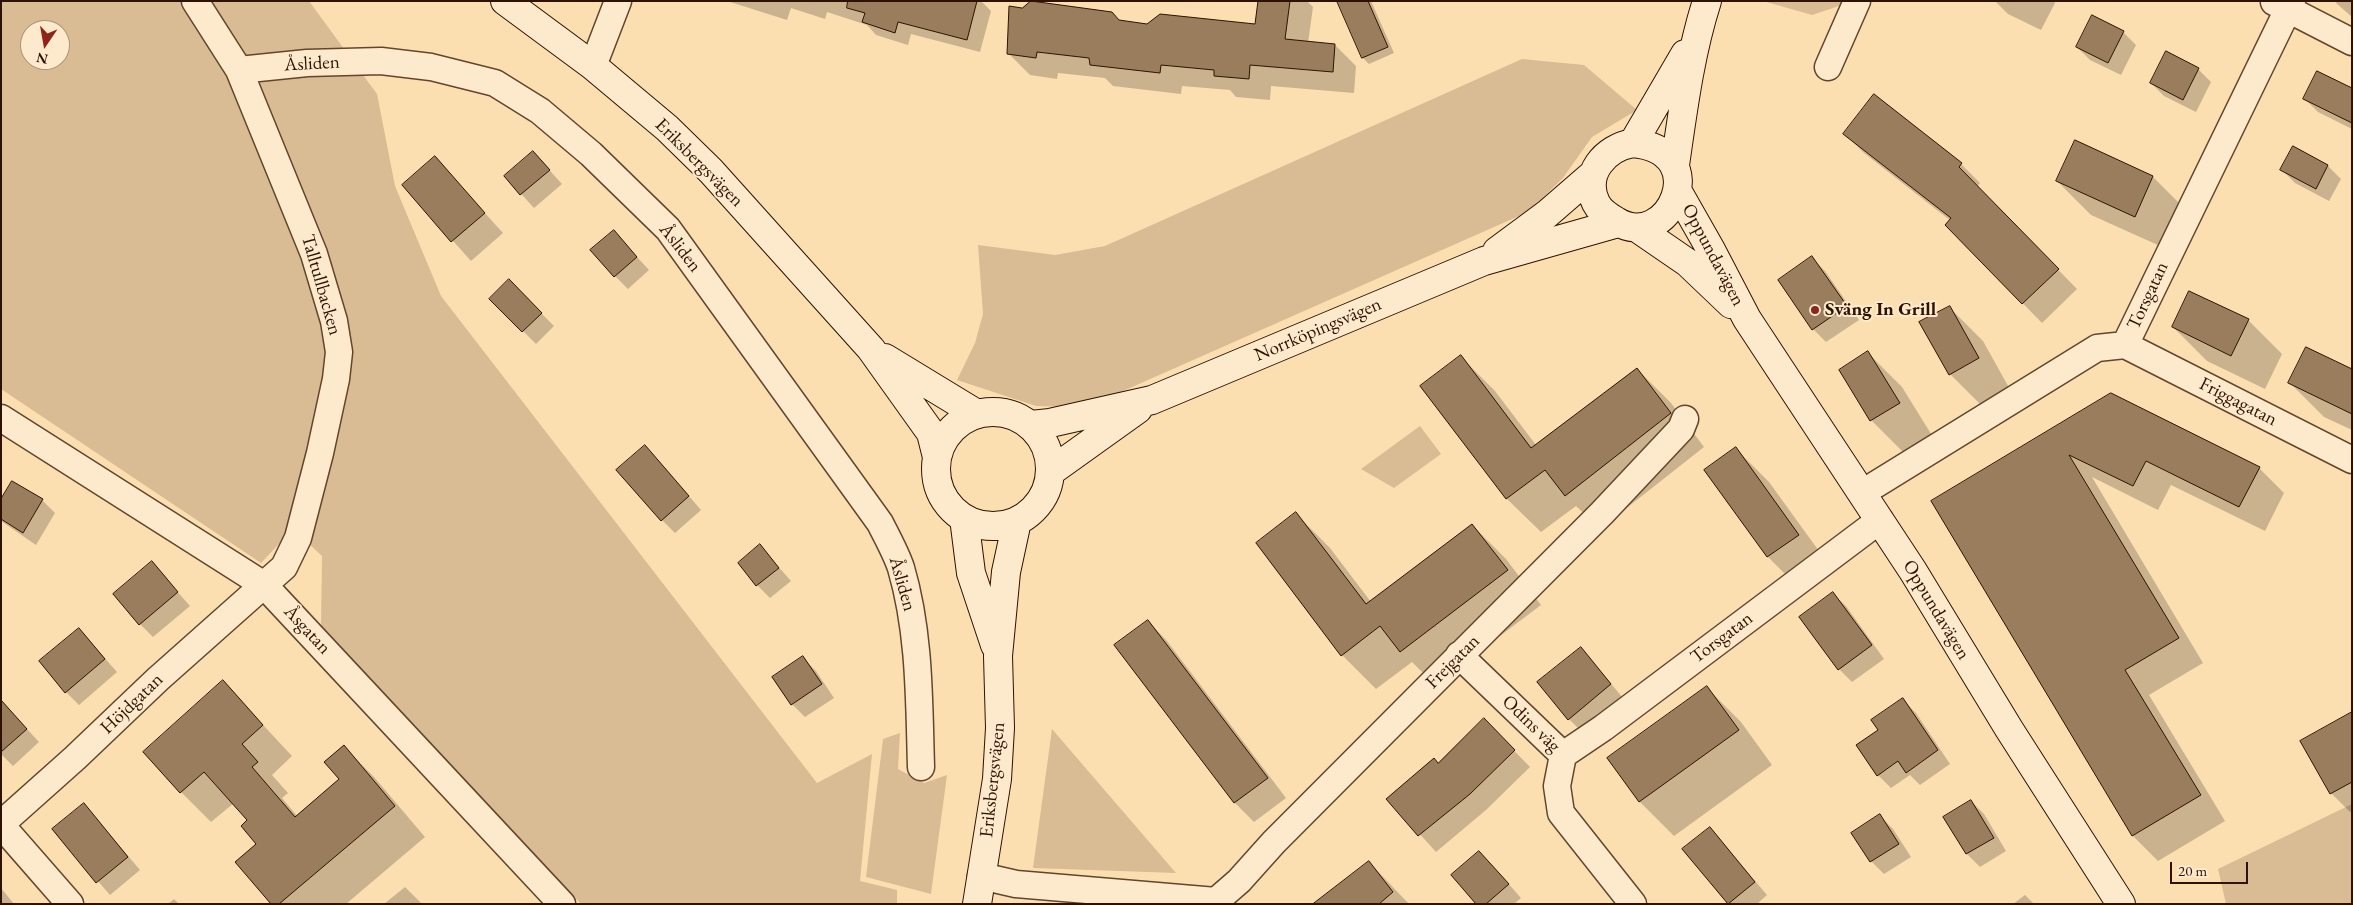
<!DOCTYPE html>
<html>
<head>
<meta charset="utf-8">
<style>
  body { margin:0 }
  #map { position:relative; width:2353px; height:905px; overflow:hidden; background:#fcdfb1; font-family:"EB Garamond",serif }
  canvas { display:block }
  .frame { position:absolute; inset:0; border:2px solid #2e1200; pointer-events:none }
  .north { position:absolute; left:20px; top:20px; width:50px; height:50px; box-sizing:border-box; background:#fdeacc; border:1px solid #aa947a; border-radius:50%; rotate:192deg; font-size:14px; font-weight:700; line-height:20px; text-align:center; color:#2e1200 }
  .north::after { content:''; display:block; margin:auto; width:18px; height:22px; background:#8f2418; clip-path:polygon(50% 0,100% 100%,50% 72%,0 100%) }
  .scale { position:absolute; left:2170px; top:862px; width:78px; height:22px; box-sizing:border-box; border:2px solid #2e1200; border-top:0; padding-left:6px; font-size:15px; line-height:18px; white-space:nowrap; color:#2e1200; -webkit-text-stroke:4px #fdeacc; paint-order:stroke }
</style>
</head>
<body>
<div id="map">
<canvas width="2353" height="905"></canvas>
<div class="frame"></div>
<div class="north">N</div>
<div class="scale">20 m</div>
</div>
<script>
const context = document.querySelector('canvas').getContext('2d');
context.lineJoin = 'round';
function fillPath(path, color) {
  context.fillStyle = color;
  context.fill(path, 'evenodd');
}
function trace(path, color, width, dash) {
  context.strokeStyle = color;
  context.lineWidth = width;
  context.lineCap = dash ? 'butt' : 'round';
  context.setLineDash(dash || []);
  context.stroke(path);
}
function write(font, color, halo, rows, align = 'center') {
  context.font = font + ' "EB Garamond",serif';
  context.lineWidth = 4;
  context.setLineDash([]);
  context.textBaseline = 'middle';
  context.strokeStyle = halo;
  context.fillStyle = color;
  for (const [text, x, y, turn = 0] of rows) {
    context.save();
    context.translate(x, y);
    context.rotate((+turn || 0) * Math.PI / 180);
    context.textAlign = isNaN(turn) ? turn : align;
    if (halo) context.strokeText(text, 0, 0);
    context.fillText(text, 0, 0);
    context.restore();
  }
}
const green = new Path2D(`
  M 1,1 L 309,1 L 377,94 L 395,186 L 441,296 L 817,783 L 872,754 L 860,881 L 897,890 L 897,904 L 581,904 L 321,628 L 322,556 L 293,529 L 261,563 L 1,389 ZM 30,30 L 60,30 L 60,60 L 30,60 Z
  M 1763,1 L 1849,1 L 1848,3 L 1812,15 Z
  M 1522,59 L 1584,65 L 1637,110 L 1592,137 L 1563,178 L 1528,212 L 1105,399 L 1070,407 L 1036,406 L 957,380 L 975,343 L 983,314 L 978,245 L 1055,255 L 1105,246 Z
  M 1420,426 L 1441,454 L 1394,488 L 1361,469 Z
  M 1052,729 L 1176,873 L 1033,868 Z
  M 900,733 L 898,769 L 924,783 L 947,775 L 931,894 L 866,877 L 883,739 Z
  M 2352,804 L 2352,904 L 2226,904 L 2218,869 Z`);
const shadow = new Path2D(`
  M 727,1 L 981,1 L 991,11 L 980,52 L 911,34 L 908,45 L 876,35 L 867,25 L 827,12 L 825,19 L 791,8 L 787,20 Z
  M 1260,1 L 1307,1 L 1313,7 L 1308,43 L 1335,45 L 1356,66 L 1354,93 L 1271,86 L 1270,100 L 1236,97 L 1230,90 L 1182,86 L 1181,94 L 1113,86 L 1105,78 L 1058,73 L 1057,79 L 1030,75 L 1008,53 L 1120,21 L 1147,25 L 1256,26 Z
  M 1338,1 L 1371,1 L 1394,53 L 1369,64 L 1363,58 Z
  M 1995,1 L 2053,1 L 2055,3 L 2041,30 L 2008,14 Z
  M 2337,1 L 2352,1 L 2352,17 L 2336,3 Z
  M 2123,32 L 2136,45 L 2121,75 L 2090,60 L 2077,47 Z
  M 2198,69 L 2211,82 L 2196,112 L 2164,96 L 2151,83 Z
  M 2352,90 L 2352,129 L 2318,112 L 2305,99 Z
  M 1845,134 L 1961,164 L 1980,183 L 1977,187 L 2077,289 L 2042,323 L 1946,225 L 1951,221 L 1864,153 Z
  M 2075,142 L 2153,177 L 2187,211 L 2169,250 L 2091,215 L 2057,181 Z
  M 533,152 L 562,184 L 534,208 L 505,176 Z
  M 435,158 L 503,233 L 471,261 L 403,185 Z
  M 2328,166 L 2341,179 L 2329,201 L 2295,183 L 2282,170 Z
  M 626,245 L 649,270 L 628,289 L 615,276 Z
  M 1812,258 L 1825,271 L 1859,320 L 1826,342 L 1813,329 L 1779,280 Z
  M 509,281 L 554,326 L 536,344 L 491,299 Z
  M 1949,307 L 1983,341 L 2012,393 L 1984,408 L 1950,374 Z
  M 2248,320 L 2282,354 L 2265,389 L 2207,361 L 2173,327 Z
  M 1868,353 L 1902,387 L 1933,437 L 1905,454 L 1871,420 L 1840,370 Z
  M 1461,357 L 1495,391 L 1536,445 L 1637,369 L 1671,403 L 1704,447 L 1600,529 L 1576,506 L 1541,532 L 1507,499 L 1422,387 Z
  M 2352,370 L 2352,430 L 2324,417 L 2290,383 Z
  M 2111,395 L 2259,468 L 2284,493 L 2265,531 L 2171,485 L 2158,510 L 2092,477 L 2203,663 L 2149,695 L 2225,821 L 2158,861 L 2133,836 L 1932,501 Z
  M 1735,448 L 1769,482 L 1832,569 L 1802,591 L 1768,557 L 1705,470 Z
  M 658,460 L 701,510 L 675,533 L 662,520 Z
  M 42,500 L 55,513 L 36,545 L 1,521 L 1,502 Z
  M 1296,514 L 1330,548 L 1371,602 L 1472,525 L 1506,559 L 1541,605 L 1435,685 L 1412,662 L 1376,689 L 1342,655 Z
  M 760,546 L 791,581 L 770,598 L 757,585 Z
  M 152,563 L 190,606 L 153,637 L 140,624 Z
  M 1833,594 L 1846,606 L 1884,659 L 1852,682 L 1839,669 Z
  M 1148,621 L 1167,641 L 1286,798 L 1254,822 L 1235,803 L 1116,646 Z
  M 79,629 L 117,672 L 79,705 L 66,692 Z
  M 1581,648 L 1623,698 L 1582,732 L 1569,719 Z
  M 803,658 L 816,671 L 834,698 L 805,717 L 792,704 L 774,678 Z
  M 223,682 L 292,756 L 272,775 L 288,793 L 282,798 L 298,817 L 341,780 L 344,747 L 374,777 L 425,837 L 346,904 L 273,904 L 258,844 L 249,820 L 234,803 L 211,822 L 181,792 Z
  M 1707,688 L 1741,722 L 1772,765 L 1674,836 L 1640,802 L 1609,759 Z
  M 1903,700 L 1916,713 L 1950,764 L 1920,785 L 1910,775 L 1891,788 L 1878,775 L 1880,730 Z
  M 1,701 L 39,742 L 13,766 L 1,754 Z
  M 2352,713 L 2352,811 L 2350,812 L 2331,793 Z
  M 1484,720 L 1530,767 L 1486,810 L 1436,852 L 1388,799 L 1439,765 Z
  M 1971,801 L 1984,814 L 2006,851 L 1980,867 L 1967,854 L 1945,817 Z
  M 84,804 L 140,870 L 110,895 L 53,829 Z
  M 1880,816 L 1893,829 L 1911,857 L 1884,874 L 1871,861 Z
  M 1710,828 L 1767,895 L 1757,904 L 1728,904 L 1684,850 Z
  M 1369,862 L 1409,904 L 1315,904 Z
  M 1492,865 L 1521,898 L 1514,904 L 1478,904 Z
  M 405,887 L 422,904 L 384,904 Z
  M 1,888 L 14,904 L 1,904 Z
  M 2025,895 L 2034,904 L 2013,904 Z
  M 174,899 L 179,904 L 168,904 Z`);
const building = new Path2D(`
  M 848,1 L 977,1 L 967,40 L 898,22 L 895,33 L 862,22 L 865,13 L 847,8 Z
  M 1031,1 L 1112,12 L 1119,20 L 1147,24 L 1160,14 L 1255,24 L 1258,1 L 1290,1 L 1285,39 L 1335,44 L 1333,72 L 1250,65 L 1249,79 L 1214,76 L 1214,70 L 1161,65 L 1160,73 L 1090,65 L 1089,58 L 1037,52 L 1036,58 L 1007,54 L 1009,6 L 1022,8 Z
  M 1337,1 L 1368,1 L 1388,47 L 1362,58 Z
  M 2092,15 L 2124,31 L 2108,63 L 2076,47 Z
  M 2166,51 L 2199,68 L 2183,100 L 2150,83 Z
  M 2317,71 L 2352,88 L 2352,123 L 2303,99 Z
  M 1874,94 L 1962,163 L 1959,167 L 2059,269 L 2022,304 L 1945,225 L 1951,218 L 1843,134 Z
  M 2075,140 L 2153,176 L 2135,217 L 2056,181 Z
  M 2293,146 L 2328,165 L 2316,189 L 2280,170 Z
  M 533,151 L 550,170 L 520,195 L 504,176 Z
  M 435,156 L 485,213 L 451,242 L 402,185 Z
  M 614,230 L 637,257 L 614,277 L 590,250 Z
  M 1812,256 L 1847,306 L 1812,330 L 1778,280 Z
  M 509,279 L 542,313 L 522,332 L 489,299 Z
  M 2189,291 L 2249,319 L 2231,356 L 2172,327 Z
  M 1950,306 L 1979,358 L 1949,375 L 1919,322 Z
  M 2306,347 L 2352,369 L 2352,414 L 2288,383 Z
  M 1868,351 L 1900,403 L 1870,421 L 1839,370 Z
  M 1461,355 L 1531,448 L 1637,368 L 1671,413 L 1565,496 L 1545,470 L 1506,499 L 1420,386 Z
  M 2111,393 L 2260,467 L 2239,507 L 2146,461 L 2133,486 L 2069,455 L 2179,638 L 2125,670 L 2201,795 L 2132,836 L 1931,501 Z
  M 645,445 L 689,496 L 661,521 L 616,470 Z
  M 1736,447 L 1799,535 L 1767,557 L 1704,470 Z
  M 12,481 L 43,499 L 23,533 L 1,519 L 1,499 Z
  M 1296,512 L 1366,604 L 1472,524 L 1508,570 L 1400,652 L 1380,626 L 1341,656 L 1256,543 Z
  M 760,544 L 779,568 L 756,586 L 738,563 Z
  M 152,561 L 178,592 L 139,625 L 113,594 Z
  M 1833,592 L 1872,645 L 1838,670 L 1799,617 Z
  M 1148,620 L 1268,778 L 1234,803 L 1114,645 Z
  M 79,628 L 105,659 L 65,693 L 39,661 Z
  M 1581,647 L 1611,684 L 1568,720 L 1537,682 Z
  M 803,656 L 822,684 L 791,705 L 772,677 Z
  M 223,680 L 263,725 L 242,744 L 258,762 L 252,767 L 295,817 L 339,779 L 324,762 L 344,745 L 395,806 L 279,904 L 271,904 L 235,862 L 256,844 L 241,826 L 247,820 L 204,772 L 180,793 L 143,752 Z
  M 1707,686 L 1739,730 L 1639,802 L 1607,758 Z
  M 1903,698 L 1938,750 L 1906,773 L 1898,761 L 1877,776 L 1856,745 L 1878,730 L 1871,720 Z
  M 1,700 L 27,729 L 1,752 Z
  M 2352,712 L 2352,782 L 2330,794 L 2300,741 Z
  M 1484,718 L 1515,750 L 1470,794 L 1418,836 L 1386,799 L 1434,758 L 1438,763 Z
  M 1971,800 L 1994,838 L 1966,854 L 1943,817 Z
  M 84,803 L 128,857 L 96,883 L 52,829 Z
  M 1880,814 L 1899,844 L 1870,862 L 1851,833 Z
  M 1710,827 L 1755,882 L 1728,904 L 1682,849 Z
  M 1479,851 L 1509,884 L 1486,904 L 1476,904 L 1451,875 Z
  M 1369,861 L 1393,892 L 1379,904 L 1313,904 Z`);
const minor = new Path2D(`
  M 2274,2 L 2352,42
  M 593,66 L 618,1
  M 1828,67 L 1857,1
  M 239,70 L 307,63 L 381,61 L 431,67 L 495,83 L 540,111 L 591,154 L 668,229 L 880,523 C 887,537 896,553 901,568 C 920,633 919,700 921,767
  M 2125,345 L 2352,460
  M 1,418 L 264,585 L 562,904
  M 1862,493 L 2097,348 L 2125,345 L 2292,1
  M 1459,655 L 1563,755 L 1557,786 L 1561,813 L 1633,904
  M 1563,755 L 1603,728 L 1880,520
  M 1,824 L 75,758 L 158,679 L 284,567 L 298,538 L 320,453 L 336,379 L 339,352 L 334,321 L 314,254 L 239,70 L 195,1
  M 1,825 L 70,904
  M 981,876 L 1016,884 L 1216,901 L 1219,904
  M 1216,901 L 1239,881 L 1274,842 L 1602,513 L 1681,429 L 1685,419`);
const secondary = new Path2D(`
  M 505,1 L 593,66 L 667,128 L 711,171 L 871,349 L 931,433 L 937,457
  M 1633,143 C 1716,151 1668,254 1616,221 C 1609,217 1600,211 1596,203 C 1582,174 1605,148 1633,143 Z
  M 1633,143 L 1685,54
  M 1675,165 C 1683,110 1690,54 1707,1
  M 1678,192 L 1711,250 L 1747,319 L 1913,571 L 2009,729 L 2121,904
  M 1637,228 L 1688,263 L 1731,304
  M 1497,251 L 1547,214 L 1592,175
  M 885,358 L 977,414
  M936 469a57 57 0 1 1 114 0a57 57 0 1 1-114 0Z
  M 1031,425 L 1050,423 L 1152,400 L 1484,261 L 1618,223
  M 1050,472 L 1138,409
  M 964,518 L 971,573 L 995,645
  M 977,904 L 997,779 L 1000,728 L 998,656 L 1006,572 L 1017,521`);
const markers = [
  [1815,310,5,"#8f2418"]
];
const streetNames = [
  ["Åsliden",312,64,-3],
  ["Eriksbergsvägen",699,163,45],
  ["Åsliden",680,248,52],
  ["Oppundavägen",1713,255,62],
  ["Talltullbacken",321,285,74],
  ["Torsgatan",2148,296,-65],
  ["Norrköpingsvägen",1318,330,-23],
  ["Friggagatan",2238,402,27],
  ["Åsliden",902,584,74],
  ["Oppundavägen",1936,610,59],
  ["Åsgatan",307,630,47],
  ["Torsgatan",1722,638,-37],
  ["Frejgatan",1453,662,-45],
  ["Höjdgatan",132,704,-44],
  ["Odins väg",1531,724,44],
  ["Eriksbergsvägen",993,780,-84]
];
const poiNames = [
  ["Sväng In Grill",1825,310]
];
fillPath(green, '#d9bc93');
fillPath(shadow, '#0003');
fillPath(building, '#997d5c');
trace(building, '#2e1200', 1);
trace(minor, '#62452c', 29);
trace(secondary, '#2e1200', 30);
trace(minor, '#fdeacc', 26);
trace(secondary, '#fdeacc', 28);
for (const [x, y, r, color] of markers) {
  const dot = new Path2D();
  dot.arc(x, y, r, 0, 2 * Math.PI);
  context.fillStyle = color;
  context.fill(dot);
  trace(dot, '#fdeacc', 2);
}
write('19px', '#2e1200', '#fdeacc', streetNames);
write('bold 19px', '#2e1200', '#fdeacc', poiNames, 'left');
</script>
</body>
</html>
